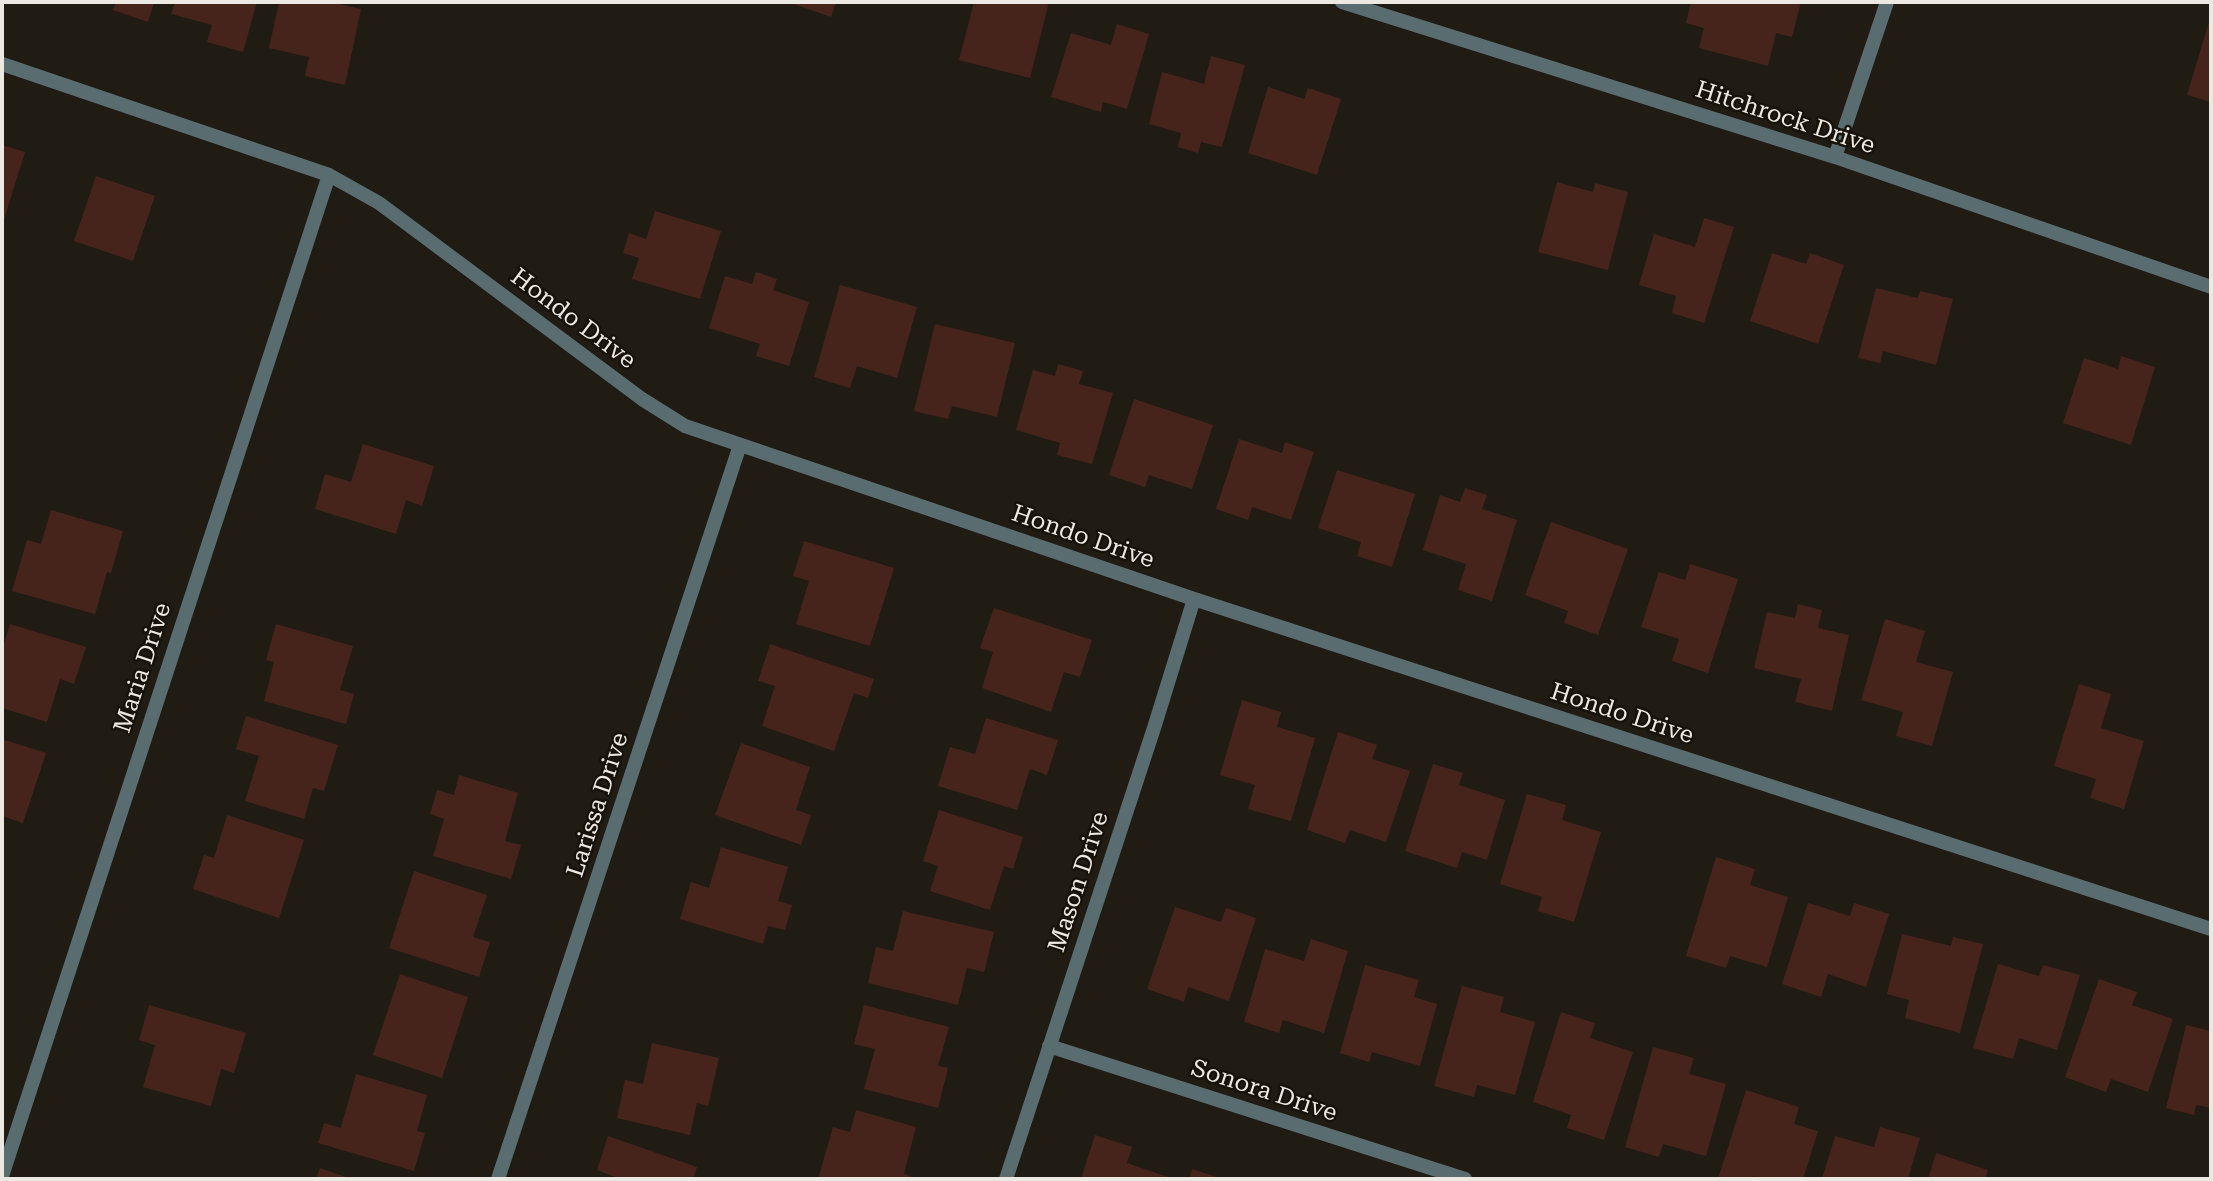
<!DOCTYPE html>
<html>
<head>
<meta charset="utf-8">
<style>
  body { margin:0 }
  #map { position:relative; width:2213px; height:1181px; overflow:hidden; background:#201c13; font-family:"Roboto Serif",serif }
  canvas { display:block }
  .frame { position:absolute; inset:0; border:4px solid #ece9e3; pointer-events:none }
</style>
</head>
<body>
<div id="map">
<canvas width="2213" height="1181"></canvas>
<div class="frame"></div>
</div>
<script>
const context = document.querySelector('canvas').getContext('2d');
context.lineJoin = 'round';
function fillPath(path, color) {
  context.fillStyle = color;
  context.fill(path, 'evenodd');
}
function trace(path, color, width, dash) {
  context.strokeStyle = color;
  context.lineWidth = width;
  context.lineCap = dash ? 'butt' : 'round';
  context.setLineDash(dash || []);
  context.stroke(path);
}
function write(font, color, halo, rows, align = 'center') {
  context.font = font + ' "Roboto Serif",serif';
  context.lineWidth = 5;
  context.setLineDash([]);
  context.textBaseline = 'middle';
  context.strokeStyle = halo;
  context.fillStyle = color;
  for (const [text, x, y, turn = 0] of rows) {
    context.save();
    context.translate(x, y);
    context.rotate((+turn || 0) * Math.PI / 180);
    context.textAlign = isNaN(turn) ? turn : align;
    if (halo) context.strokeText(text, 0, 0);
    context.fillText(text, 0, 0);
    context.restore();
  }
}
const building = new Path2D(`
  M 116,2 L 154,2 L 148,22 L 113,10 Z
  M 175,2 L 257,2 L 243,52 L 207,42 L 212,25 L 171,14 Z
  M 279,2 L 330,2 L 361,9 L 345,85 L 305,76 L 309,57 L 269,48 Z
  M 788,2 L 836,2 L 831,17 Z
  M 974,2 L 1049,2 L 1030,78 L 959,60 Z
  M 1691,2 L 1801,2 L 1792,37 L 1776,33 L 1768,66 L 1699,48 L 1704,28 L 1686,23 Z
  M 2209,22 L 2211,23 L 2211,102 L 2187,95 Z
  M 1117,24 L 1149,34 L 1127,109 L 1103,102 L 1101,112 L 1051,97 L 1071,33 L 1111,45 Z
  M 1211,56 L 1245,65 L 1222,147 L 1201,142 L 1198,153 L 1178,147 L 1181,133 L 1149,124 L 1162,72 L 1204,84 Z
  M 1268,87 L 1304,99 L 1308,88 L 1341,99 L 1317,175 L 1248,153 Z
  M 2,145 L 25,152 L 2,226 Z
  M 96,176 L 155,196 L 133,261 L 74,241 Z
  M 1557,182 L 1593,192 L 1595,183 L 1628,192 L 1608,270 L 1538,252 Z
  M 655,211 L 721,231 L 700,299 L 632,279 L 639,258 L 623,253 L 629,233 L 646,239 Z
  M 1704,218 L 1734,227 L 1704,323 L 1672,313 L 1676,296 L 1639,285 L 1654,234 L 1695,247 Z
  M 1772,253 L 1806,264 L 1810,253 L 1844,265 L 1818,344 L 1750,321 Z
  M 756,272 L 777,279 L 773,290 L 809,302 L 789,366 L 756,356 L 760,344 L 709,328 L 725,276 L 752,284 Z
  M 840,285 L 917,307 L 897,378 L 857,366 L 850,388 L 814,377 Z
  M 1876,288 L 1918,298 L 1920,291 L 1953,299 L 1936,365 L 1883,351 L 1880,363 L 1858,358 Z
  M 935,324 L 1015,343 L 997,417 L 952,406 L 948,419 L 914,411 Z
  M 2121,356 L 2155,367 L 2131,445 L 2063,423 L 2084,358 L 2118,369 Z
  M 1058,364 L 1083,371 L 1079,384 L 1113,393 L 1092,464 L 1057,455 L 1060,443 L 1016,430 L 1033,370 L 1055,376 Z
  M 1134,399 L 1213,425 L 1192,489 L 1149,475 L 1145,487 L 1109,475 Z
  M 1239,439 L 1282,453 L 1285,442 L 1314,452 L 1291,520 L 1252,507 L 1248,520 L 1216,509 Z
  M 363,444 L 434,466 L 422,506 L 406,500 L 396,534 L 315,509 L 325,474 L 351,482 Z
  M 1337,470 L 1415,494 L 1392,567 L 1357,556 L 1361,542 L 1318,528 Z
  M 1465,488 L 1487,495 L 1482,509 L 1517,520 L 1492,601 L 1458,590 L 1466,564 L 1423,550 L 1440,495 L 1460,502 Z
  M 51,510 L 123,531 L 111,573 L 107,572 L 95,614 L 12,591 L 27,540 L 41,544 Z
  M 1551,522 L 1628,549 L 1598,635 L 1564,623 L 1568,611 L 1525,595 Z
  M 804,541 L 894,568 L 870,646 L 796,624 L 809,581 L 793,576 Z
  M 1690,564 L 1738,579 L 1708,673 L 1672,661 L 1679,639 L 1641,627 L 1659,572 L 1685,580 Z
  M 1798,604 L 1822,610 L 1818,628 L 1849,635 L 1832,711 L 1795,702 L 1801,679 L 1754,668 L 1767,612 L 1795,618 Z
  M 994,608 L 1092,640 L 1080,677 L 1064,672 L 1051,712 L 982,688 L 993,652 L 980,648 Z
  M 1885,619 L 1925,631 L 1916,662 L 1953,672 L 1932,746 L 1896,736 L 1903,712 L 1861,700 Z
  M 10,624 L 86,647 L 74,684 L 60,679 L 47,722 L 2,708 L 2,650 Z
  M 276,624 L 353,646 L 340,690 L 354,694 L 346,724 L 264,701 L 274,662 L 266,660 Z
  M 770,644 L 874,679 L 868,698 L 854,693 L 834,751 L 762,726 L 775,686 L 758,681 Z
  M 2079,684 L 2111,694 L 2101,728 L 2144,741 L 2124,809 L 2090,798 L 2096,779 L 2054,766 Z
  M 1242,700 L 1281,712 L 1277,727 L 1315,738 L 1291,821 L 1248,809 L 1255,785 L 1220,775 Z
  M 246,716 L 338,745 L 324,791 L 313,788 L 304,819 L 245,801 L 259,756 L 236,749 Z
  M 986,718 L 1058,740 L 1047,775 L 1030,769 L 1017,810 L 938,786 L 950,747 L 975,754 Z
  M 1338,732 L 1377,745 L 1372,759 L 1410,771 L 1386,842 L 1350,830 L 1345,843 L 1307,830 Z
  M 2,739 L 46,753 L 23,823 L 2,816 Z
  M 741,743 L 810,767 L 796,810 L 811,815 L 801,845 L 715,815 Z
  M 1433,764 L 1463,773 L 1459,785 L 1505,800 L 1487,860 L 1462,852 L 1457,868 L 1405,851 Z
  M 459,775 L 518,793 L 505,841 L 521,845 L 511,879 L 433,856 L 444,819 L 430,814 L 437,790 L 454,795 Z
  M 1527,794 L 1566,805 L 1562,820 L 1601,832 L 1574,922 L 1538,911 L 1542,897 L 1500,884 Z
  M 939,810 L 1023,837 L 1013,869 L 1004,866 L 990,910 L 930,891 L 938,866 L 923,861 Z
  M 227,815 L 304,840 L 279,918 L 193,889 L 204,855 L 214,858 Z
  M 721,847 L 788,867 L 778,901 L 792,905 L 785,930 L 768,926 L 763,944 L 680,919 L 691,882 L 709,888 Z
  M 1716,857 L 1755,869 L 1750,885 L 1788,897 L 1767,967 L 1730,956 L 1726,968 L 1686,956 Z
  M 414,871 L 487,895 L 473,937 L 490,942 L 479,977 L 389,948 Z
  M 1808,903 L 1850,916 L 1854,903 L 1889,914 L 1866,987 L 1828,974 L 1821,997 L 1782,984 Z
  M 1175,907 L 1221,922 L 1226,908 L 1256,918 L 1229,1001 L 1188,987 L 1184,1002 L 1147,989 Z
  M 903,911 L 994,932 L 984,972 L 967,968 L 958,1005 L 868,983 L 876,947 L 893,951 Z
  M 1902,934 L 1951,946 L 1953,937 L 1983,944 L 1960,1033 L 1905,1018 L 1909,1000 L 1887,994 Z
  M 1311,939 L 1348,951 L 1324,1033 L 1283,1020 L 1279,1033 L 1244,1022 L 1265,949 L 1304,961 Z
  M 1998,964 L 2039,976 L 2043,965 L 2080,975 L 2057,1050 L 2019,1038 L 2013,1059 L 1973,1048 Z
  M 1365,965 L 1419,980 L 1414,997 L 1437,1004 L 1420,1066 L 1372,1052 L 1369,1062 L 1340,1053 Z
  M 400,974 L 468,997 L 442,1078 L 373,1055 Z
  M 2099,979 L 2137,992 L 2132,1005 L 2173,1019 L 2148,1092 L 2111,1079 L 2106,1092 L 2065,1077 Z
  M 1462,986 L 1504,997 L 1500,1012 L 1535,1022 L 1515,1095 L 1477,1085 L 1474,1097 L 1434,1086 Z
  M 149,1005 L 246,1033 L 234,1073 L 221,1069 L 211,1106 L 143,1087 L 155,1045 L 139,1040 Z
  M 864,1005 L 949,1027 L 938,1066 L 948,1068 L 938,1108 L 864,1089 L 875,1049 L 854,1044 Z
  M 1561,1012 L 1595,1023 L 1590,1038 L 1633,1052 L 1604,1140 L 1567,1128 L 1571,1115 L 1533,1102 Z
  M 2186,1025 L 2211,1031 L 2211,1108 L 2196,1105 L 2194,1115 L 2166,1108 Z
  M 652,1043 L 719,1058 L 708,1106 L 697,1103 L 690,1135 L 617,1118 L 625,1080 L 643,1084 Z
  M 1653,1047 L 1694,1058 L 1689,1074 L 1726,1084 L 1706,1156 L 1663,1144 L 1659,1157 L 1625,1147 Z
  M 356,1074 L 427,1095 L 417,1131 L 425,1133 L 414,1171 L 318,1143 L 324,1123 L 341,1128 Z
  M 1746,1090 L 1799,1107 L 1794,1124 L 1818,1131 L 1803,1179 L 1762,1179 L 1753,1176 L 1752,1179 L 1718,1179 Z
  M 856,1110 L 916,1127 L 904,1174 L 918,1179 L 818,1179 L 833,1127 L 850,1132 Z
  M 1880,1127 L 1920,1138 L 1908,1179 L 1822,1179 L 1835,1136 L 1874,1147 Z
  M 1095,1135 L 1132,1147 L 1127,1163 L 1168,1177 L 1167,1179 L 1081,1179 Z
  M 608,1136 L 697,1167 L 693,1179 L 614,1179 L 615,1177 L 597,1170 Z
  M 1936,1153 L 1988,1170 L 1985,1179 L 1928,1179 Z
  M 320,1168 L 352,1179 L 316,1179 Z
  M 1192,1169 L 1223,1179 L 1189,1179 Z`);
const minor = new Path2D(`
  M 1342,2 L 1835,157 L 2211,287
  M 2,64 L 329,175 L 379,203 L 642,399 L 685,426 L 1194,599 L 2211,929
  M 1835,157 L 1887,2
  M 1049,1046 L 1465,1179
  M 2,1176 L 329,175
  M 498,1179 L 740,445
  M 1006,1179 L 1154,728 L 1194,599`);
const streetNames = [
  ["Hitchrock Drive",1785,118,18],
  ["Hondo Drive",573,319,37],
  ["Hondo Drive",1083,537,19],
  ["Maria Drive",143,668,-72],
  ["Hondo Drive",1622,714,18],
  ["Larissa Drive",598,805,-72],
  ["Mason Drive",1079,882,-72],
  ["Sonora Drive",1264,1091,18]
];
fillPath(building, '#46241c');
trace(minor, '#596d71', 14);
write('24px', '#ece9e3', '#17130a', streetNames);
</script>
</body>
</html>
